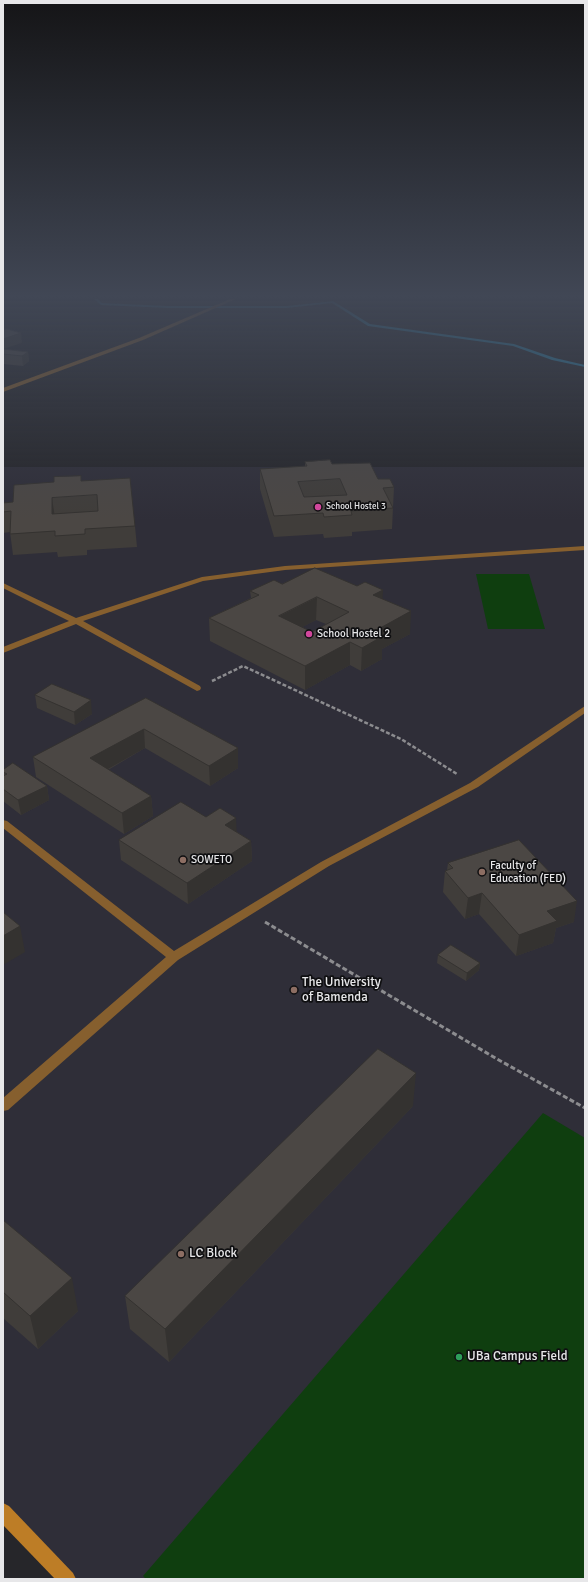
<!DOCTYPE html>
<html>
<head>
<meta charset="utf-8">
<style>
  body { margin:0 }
  #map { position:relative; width:588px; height:1582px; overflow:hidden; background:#26262a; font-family:Signika,sans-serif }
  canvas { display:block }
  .frame { position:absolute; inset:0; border:4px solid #e7e7e9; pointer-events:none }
</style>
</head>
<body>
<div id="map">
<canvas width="588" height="1582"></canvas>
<div class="frame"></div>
</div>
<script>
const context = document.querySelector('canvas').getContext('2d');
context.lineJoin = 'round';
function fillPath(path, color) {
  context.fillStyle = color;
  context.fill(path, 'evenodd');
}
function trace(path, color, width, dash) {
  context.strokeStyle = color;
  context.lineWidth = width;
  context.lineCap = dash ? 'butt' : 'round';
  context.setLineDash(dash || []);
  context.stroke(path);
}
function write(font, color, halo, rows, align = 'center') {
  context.font = font + ' Signika,sans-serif';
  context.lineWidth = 3.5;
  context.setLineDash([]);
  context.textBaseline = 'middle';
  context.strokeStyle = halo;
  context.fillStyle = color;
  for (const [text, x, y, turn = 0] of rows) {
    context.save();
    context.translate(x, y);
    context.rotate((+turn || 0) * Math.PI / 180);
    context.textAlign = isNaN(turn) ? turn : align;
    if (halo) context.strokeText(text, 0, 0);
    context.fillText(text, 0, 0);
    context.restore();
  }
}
const built = new Path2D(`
  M 3,467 L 585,467 L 585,1579 L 69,1579 L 3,1512 Z`);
const green = new Path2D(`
  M 476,574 L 529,574 L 545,629 L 488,629 Z
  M 543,1113 L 585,1138 L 585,1579 L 146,1579 L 143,1576 Z`);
const stream = new Path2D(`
  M 94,299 L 98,299 L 102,303 L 167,306 L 287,306 L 333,301 L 370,324 L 514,344 L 555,358 L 585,365 L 585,367 L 552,360 L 513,346 L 368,326 L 332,303 L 287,308 L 167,308 L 101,305 Z`);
const pathFar1 = new Path2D(`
  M 212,681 L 243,666 L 401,739 L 457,774`);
const path = new Path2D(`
  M 265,922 L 497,1059 L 585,1108`);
const lane = new Path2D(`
  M 585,546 L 585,550 L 285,570 L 203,581 L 83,621 L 200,686 L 201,688 L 200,690 L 197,691 L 76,624 L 3,653 L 3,647 L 69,621 L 3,588 L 3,583 L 76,618 L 202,577 L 285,566 Z
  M 585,706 L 585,713 L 478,787 L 329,866 L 178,960 L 8,1110 L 3,1111 L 3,1098 L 166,957 L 3,828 L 3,820 L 7,821 L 174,951 L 321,862 L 470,783 Z`);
const street = new Path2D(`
  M 230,299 L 236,299 L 143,340 L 3,392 L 3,388 L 139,338 Z`);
const secondary = new Path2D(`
  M 3,1503 L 9,1506 L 73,1573 L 76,1579 L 55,1579 L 3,1525 Z`);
const wall = new Path2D(`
  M 3,349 L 28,352 L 29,361 L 23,366 L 3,364 Z
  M 305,462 L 332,464 L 378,479 L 394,487 L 392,529 L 352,532 L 352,536 L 324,538 L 323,534 L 274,537 L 260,489 L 260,469 L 305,467 Z
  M 82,481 L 135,526 L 137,547 L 87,550 L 87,555 L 58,557 L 57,552 L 13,555 L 10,532 L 3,533 L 3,503 L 13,502 Z
  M 282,584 L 383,599 L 410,634 L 382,649 L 382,659 L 361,671 L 350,665 L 305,690 L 210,641 L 209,618 L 251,598 L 250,591 ZM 316,620 L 326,624 L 312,632 L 302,627 Z
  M 35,695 L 92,714 L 75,725 L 37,708 Z
  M 146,698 L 238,768 L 210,786 L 145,748 L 108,770 L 151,796 L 153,816 L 124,834 L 36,777 L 33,757 Z
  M 3,770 L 47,786 L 49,800 L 21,815 L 3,801 Z
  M 206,817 L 237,832 L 251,841 L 252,861 L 188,904 L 121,860 L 119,840 Z
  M 448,863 L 574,922 L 556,928 L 553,943 L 516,956 L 479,914 L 465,919 L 443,892 L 445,871 L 447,870 Z
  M 438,955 L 480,963 L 479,970 L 466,981 L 437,963 Z
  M 413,1106 L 169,1362 L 130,1329 L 125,1296 Z
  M 3,1220 L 78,1311 L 38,1349 L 3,1318 Z`);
const shadedWall = new Path2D(`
  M 21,333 L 22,343 L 3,349 L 3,339 Z
  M 28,352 L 29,361 L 23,366 L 22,356 Z
  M 52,498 L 55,518 L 52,514 Z
  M 383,590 L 382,612 L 373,595 Z
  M 317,597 L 316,620 L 279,639 L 279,616 Z
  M 411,611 L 410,634 L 382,649 L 382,659 L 361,671 L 362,648 L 373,632 Z
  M 350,642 L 350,665 L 305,690 L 305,666 Z
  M 91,700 L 92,714 L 75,725 L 74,712 Z
  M 144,729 L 145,748 L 92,778 L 90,758 Z
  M 238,748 L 238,768 L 210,786 L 209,766 Z
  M 3,750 L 5,759 L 3,760 Z
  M 47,786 L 49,800 L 21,815 L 18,800 Z
  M 151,796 L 153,816 L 124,834 L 122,813 Z
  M 236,818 L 237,838 L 225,825 Z
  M 251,841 L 252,861 L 188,904 L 187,883 Z
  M 482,893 L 479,914 L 465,919 L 468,898 Z
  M 577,901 L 574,922 L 556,928 L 553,943 L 516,956 L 519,935 L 547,911 Z
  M 20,926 L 25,952 L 3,965 L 3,936 Z
  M 480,963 L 479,970 L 466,981 L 467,973 Z
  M 416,1073 L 413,1106 L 169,1362 L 165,1329 Z
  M 72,1278 L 78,1311 L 38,1349 L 30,1316 Z`);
const building = new Path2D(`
  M 7,329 L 21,333 L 3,339 L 3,330 Z
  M 3,349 L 28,352 L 22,356 L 3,354 Z
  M 330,460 L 332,464 L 370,463 L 378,479 L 390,479 L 394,487 L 383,488 L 393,508 L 351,511 L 352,515 L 324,517 L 323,513 L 274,516 L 260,469 L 307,466 L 305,462 ZM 340,479 L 347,495 L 304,497 L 298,482 Z
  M 81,476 L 81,481 L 130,478 L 135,526 L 85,529 L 85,534 L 55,536 L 55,531 L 10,534 L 11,511 L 3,512 L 3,503 L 13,502 L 14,485 L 54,482 L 54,477 ZM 97,495 L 98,511 L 52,514 L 52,498 Z
  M 315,568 L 357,586 L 365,582 L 383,590 L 373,595 L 411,611 L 373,632 L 383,636 L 362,648 L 350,642 L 305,666 L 209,618 L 259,595 L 250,591 L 274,580 L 282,584 ZM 317,597 L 349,612 L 312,632 L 279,616 Z
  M 52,684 L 91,700 L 74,712 L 35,695 Z
  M 146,698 L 238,748 L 209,766 L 144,729 L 90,758 L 151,796 L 122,813 L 33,757 Z
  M 13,763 L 47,786 L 18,800 L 3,789 L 3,776 L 7,774 L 3,772 L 3,770 Z
  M 181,802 L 206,817 L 220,808 L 236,818 L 225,825 L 251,841 L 187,883 L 119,840 Z
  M 519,840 L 577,901 L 547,911 L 557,921 L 519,935 L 482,893 L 468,898 L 445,871 L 453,868 L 448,863 Z
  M 3,912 L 20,926 L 3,936 Z
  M 451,945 L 480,963 L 467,973 L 438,955 Z
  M 378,1049 L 416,1073 L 165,1329 L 125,1296 Z
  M 3,1220 L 72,1278 L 30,1316 L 3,1292 Z`);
const markers = [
  [318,507,4,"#d1479c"],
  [309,634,4,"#d1479c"],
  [183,860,4,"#8d6e63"],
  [482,872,4,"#8d6e63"],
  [294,990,4,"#8d6e63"],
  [181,1254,4,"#8d6e63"],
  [459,1357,4,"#2e9e5b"]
];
const farPoinames = [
  ["School Hostel 3",326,507]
];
const poiNames = [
  ["School Hostel 2",317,634],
  ["SOWETO",191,860],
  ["Faculty of",490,866],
  ["Education (FED)",490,879]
];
const nearPoinames = [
  ["The University",302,983],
  ["of Bamenda",302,998],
  ["LC Block",189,1254],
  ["UBa Campus Field",467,1357]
];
fillPath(built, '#2f2e38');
fillPath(green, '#0f3e0f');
fillPath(stream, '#2881a7');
trace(pathFar1, '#8c8c8f', 2.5, [4, 2]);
trace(path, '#8c8c8f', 3, [5, 2.5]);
fillPath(lane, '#865f2e');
fillPath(street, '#865f2e');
fillPath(secondary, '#bd7d26');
fillPath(wall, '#403d3a');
fillPath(shadedWall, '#343230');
fillPath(building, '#4b4744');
trace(building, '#343230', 1);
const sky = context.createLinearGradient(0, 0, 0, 520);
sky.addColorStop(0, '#151517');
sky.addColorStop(0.57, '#414755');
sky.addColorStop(1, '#41475500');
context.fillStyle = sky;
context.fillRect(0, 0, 588, 520);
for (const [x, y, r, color] of markers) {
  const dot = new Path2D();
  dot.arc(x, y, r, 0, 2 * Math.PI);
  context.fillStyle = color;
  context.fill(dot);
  trace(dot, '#0f0f11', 1.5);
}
write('9px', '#e7e7e9', '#0f0f11', farPoinames, 'left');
write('11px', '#e7e7e9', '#0f0f11', poiNames, 'left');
write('13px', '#e7e7e9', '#0f0f11', nearPoinames, 'left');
</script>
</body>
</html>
